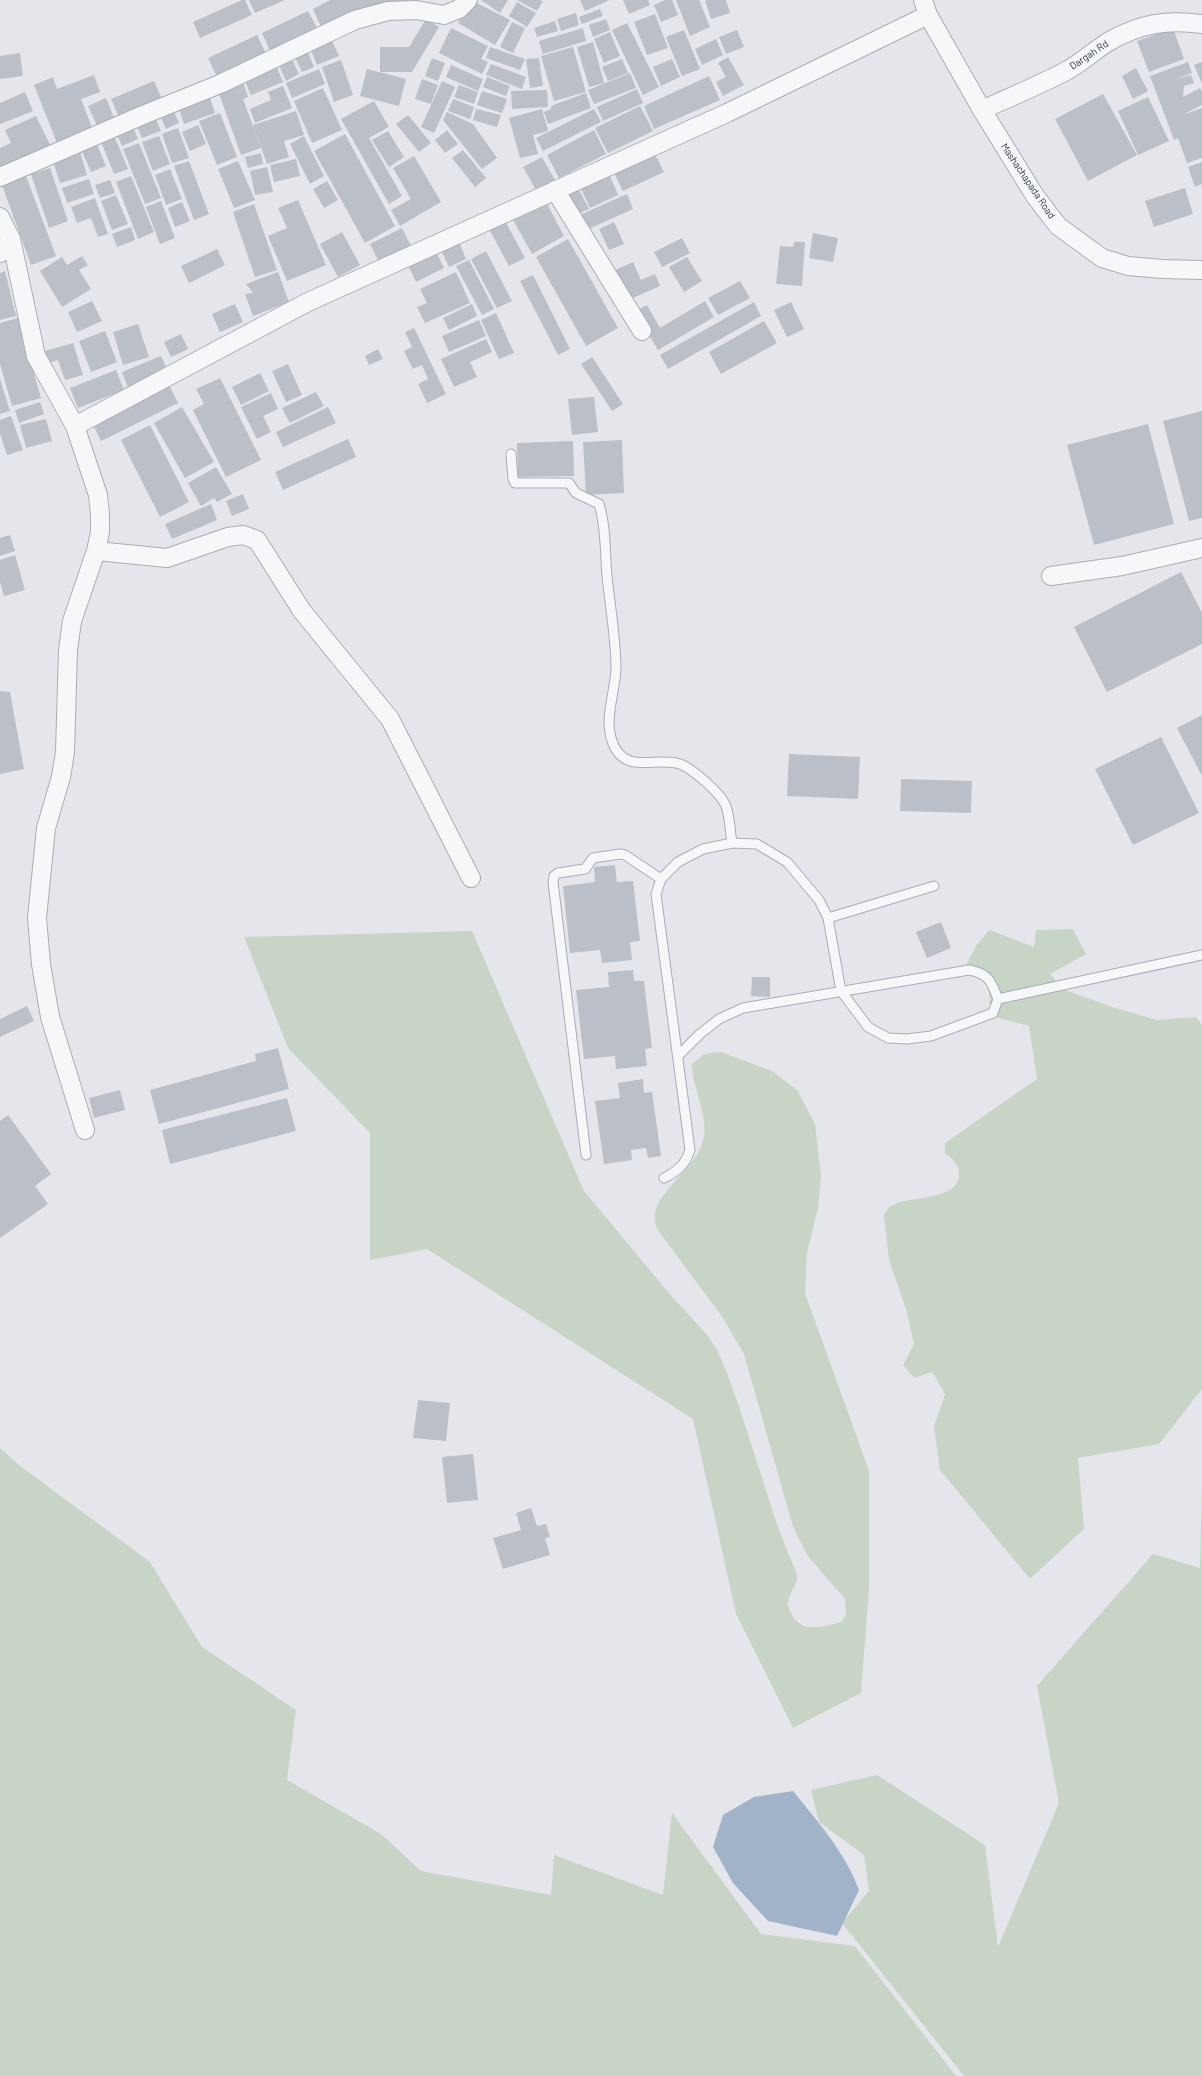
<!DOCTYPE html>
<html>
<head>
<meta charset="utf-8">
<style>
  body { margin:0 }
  canvas { display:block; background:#e4e6eb }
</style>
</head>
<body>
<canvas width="1202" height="2076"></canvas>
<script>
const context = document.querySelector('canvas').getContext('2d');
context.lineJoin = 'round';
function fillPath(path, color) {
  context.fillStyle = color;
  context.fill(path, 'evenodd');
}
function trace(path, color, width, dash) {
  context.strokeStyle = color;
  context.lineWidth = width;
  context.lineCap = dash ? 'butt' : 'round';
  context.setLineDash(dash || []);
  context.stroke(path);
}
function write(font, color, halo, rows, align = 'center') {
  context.font = font + ' Barlow,sans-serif';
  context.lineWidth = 3.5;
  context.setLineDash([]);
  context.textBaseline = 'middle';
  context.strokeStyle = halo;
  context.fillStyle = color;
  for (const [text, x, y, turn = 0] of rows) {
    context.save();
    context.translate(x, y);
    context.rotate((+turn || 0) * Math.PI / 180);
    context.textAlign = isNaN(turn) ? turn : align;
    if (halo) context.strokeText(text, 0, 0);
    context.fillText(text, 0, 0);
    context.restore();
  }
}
const green = new Path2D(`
  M 1073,929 L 1086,954 L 1050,974 L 1065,990 L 1115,1008 L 1157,1020 L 1196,1017 L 1202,1025 L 1202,1389 L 1159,1444 L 1078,1458 L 1084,1529 L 1030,1579 L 940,1470 L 934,1426 L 945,1394 L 932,1372 L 914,1378 L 903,1365 L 914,1344 L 906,1309 L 889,1260 L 884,1215 C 887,1210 889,1206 895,1204 C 912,1196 957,1201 959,1175 C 960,1165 952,1158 945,1153 L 945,1143 L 1037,1079 L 1029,1026 L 991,1016 L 988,981 L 963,971 L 976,946 L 989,930 L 1034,947 L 1036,930 Z
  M 472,931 L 584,1191 L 668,1292 L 708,1336 L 717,1350 L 726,1370 L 740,1409 L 777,1525 L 797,1575 C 798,1585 790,1591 788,1601 C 787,1605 789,1609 791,1613 C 800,1634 823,1627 841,1622 L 846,1615 L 845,1599 L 808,1556 L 793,1527 L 744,1354 L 723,1318 L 657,1229 C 656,1225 654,1219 655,1214 C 658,1190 697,1167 703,1141 C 710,1118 692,1089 692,1064 L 704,1054 L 721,1052 L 772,1071 L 797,1090 L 815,1124 L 821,1176 L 818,1208 L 807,1253 L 805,1293 L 869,1471 L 869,1588 L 861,1693 L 793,1728 L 736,1614 L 693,1419 L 427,1249 L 370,1260 L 370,1133 L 288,1048 L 244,937 Z
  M 0,1448 L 19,1465 L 150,1562 L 202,1647 L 296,1710 L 287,1780 L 381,1834 L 421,1871 L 551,1895 L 554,1855 L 663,1895 L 672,1813 L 761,1934 L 855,1946 L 956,2076 L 0,2076 Z
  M 1202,1483 L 1202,2076 L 964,2076 L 842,1923 L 869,1891 L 864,1855 L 819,1822 L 811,1790 L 877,1775 L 985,1845 L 998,1947 L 1059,1803 L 1037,1686 L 1153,1554 L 1200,1568 Z`);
const water = new Path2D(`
  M 793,1791 C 818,1822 845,1852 859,1890 L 837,1936 L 768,1921 L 733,1883 L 713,1847 L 723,1815 L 754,1797 Z`);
const building = new Path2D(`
  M 242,0 L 245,0 L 252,15 L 200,38 L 193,22 Z
  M 249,0 L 285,0 L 255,13 Z
  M 330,0 L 408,0 L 322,29 L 313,9 Z
  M 471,0 L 510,20 L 495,45 L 458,23 Z
  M 481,0 L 508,0 L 500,13 Z
  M 517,0 L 540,0 L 543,1 L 537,11 Z
  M 580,0 L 610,0 L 585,11 Z
  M 623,0 L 648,0 L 650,5 L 629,14 Z
  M 665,0 L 672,0 L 678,15 L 661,22 L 654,5 Z
  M 676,0 L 699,0 L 710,27 L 690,36 Z
  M 708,0 L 726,0 L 730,13 L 711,19 L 705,1 Z
  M 517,2 L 536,13 L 527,27 L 509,16 Z
  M 600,9 L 603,16 L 582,24 L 579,17 Z
  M 308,11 L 319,32 L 272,55 L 262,33 Z
  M 576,13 L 579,25 L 561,31 L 557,19 Z
  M 655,14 L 668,48 L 647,55 L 634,22 Z
  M 426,19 L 439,27 L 412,72 L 380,72 L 380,47 L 409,47 Z
  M 606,19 L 610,30 L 593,37 L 589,25 Z
  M 555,21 L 558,31 L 537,37 L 534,28 Z
  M 512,22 L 525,28 L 513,53 L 500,47 Z
  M 627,23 L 659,87 L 643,95 L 612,30 Z
  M 451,28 L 488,46 L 481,59 L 488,62 L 482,74 L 439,53 Z
  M 583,28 L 586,41 L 543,54 L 539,41 Z
  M 1173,28 L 1184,59 L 1149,72 L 1137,41 Z
  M 684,30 L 700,69 L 682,76 L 666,37 Z
  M 737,30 L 744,47 L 726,54 L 719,37 Z
  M 610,32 L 620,56 L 604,63 L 594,39 Z
  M 257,35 L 267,56 L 218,79 L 208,58 Z
  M 331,39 L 339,56 L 317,65 L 310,48 Z
  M 716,39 L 723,55 L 702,65 L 695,49 Z
  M 593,42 L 604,83 L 589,87 L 577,47 Z
  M 490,47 L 525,59 L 520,70 L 486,58 Z
  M 573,47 L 586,92 L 554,101 L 541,56 Z
  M 307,50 L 314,67 L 302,72 L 294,55 Z
  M 20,53 L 23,76 L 0,79 L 0,56 Z
  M 291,57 L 299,74 L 286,81 L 278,63 Z
  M 728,57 L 744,85 L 723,96 L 716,82 L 726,77 L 718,63 Z
  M 432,58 L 445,63 L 438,81 L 425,76 Z
  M 539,58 L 543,86 L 530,88 L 526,59 Z
  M 622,59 L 628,73 L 608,81 L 602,67 Z
  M 672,59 L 680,77 L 661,86 L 653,67 Z
  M 341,60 L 353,95 L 334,102 L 322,67 Z
  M 1188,62 L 1192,73 L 1173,80 L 1191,75 L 1194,83 L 1184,86 L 1183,97 L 1200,88 L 1202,92 L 1202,105 L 1182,115 L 1202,108 L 1202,158 L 1187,163 L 1178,138 L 1174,140 L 1150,76 Z
  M 1202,62 L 1202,84 L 1194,65 Z
  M 491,64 L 526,77 L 522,89 L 486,75 Z
  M 276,65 L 283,82 L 251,95 L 244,79 Z
  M 451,65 L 483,79 L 478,91 L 446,77 Z
  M 1136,68 L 1148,91 L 1133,99 L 1122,76 Z
  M 319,69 L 325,84 L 292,98 L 286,83 Z
  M 367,69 L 406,79 L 399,106 L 360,96 Z
  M 630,73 L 636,88 L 594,104 L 588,90 Z
  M 94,75 L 100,92 L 81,99 L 93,130 L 57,143 L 34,85 L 53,77 L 57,89 Z
  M 709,76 L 720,100 L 654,129 L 644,106 Z
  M 487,77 L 510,86 L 506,96 L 483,87 Z
  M 242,79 L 248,97 L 243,99 L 261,148 L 241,155 L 217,88 Z
  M 422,79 L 438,85 L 431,104 L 415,99 Z
  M 154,81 L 162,99 L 119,117 L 111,99 Z
  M 442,81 L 455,87 L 434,133 L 421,127 Z
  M 459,85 L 478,92 L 474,104 L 454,97 Z
  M 283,86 L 292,108 L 255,123 L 250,109 L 271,100 L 268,92 Z
  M 323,88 L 342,130 L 312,143 L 294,101 Z
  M 637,89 L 643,103 L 603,121 L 597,107 Z
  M 547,90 L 548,107 L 512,109 L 511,91 Z
  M 482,91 L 507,99 L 502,113 L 477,105 Z
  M 25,92 L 33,111 L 0,124 L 0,103 Z
  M 586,93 L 591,108 L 548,124 L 544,112 L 551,109 L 551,106 Z
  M 1103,94 L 1137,155 L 1088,181 L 1055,119 Z
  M 209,95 L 215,113 L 184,124 L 178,106 Z
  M 1148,97 L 1169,141 L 1138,155 L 1118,111 Z
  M 106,98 L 115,120 L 98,128 L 88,106 Z
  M 453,99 L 474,107 L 470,119 L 448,111 Z
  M 374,101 L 389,127 L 369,138 L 402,196 L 389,204 L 341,119 Z
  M 640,106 L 653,131 L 608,153 L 595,128 Z
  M 172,107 L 179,123 L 166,129 L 159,113 Z
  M 476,109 L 501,115 L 497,127 L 473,120 Z
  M 542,109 L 548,131 L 533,135 L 538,154 L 520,158 L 509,118 Z
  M 594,109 L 601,122 L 543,151 L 536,138 Z
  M 296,111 L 304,135 L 284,141 L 289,157 L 267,164 L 253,125 Z
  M 447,112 L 473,124 L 497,158 L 482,169 L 443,120 Z
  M 220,113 L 237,157 L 217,165 L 199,121 Z
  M 154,114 L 161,131 L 142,138 L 135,122 Z
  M 408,115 L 431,143 L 419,152 L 396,124 Z
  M 36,116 L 51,147 L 0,171 L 0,148 L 11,143 L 5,130 Z
  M 131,123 L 138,139 L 122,146 L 115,130 Z
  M 198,125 L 206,144 L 190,151 L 182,132 Z
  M 178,128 L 189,158 L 172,163 L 162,134 Z
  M 447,130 L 458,144 L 445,153 L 435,140 Z
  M 594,130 L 606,154 L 559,178 L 547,155 Z
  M 388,131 L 404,157 L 389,167 L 372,140 Z
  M 113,133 L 128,169 L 114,174 L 100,139 Z
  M 345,134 L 395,226 L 365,243 L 314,151 Z
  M 159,136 L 170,164 L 153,171 L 142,142 Z
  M 304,136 L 324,176 L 310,184 L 290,144 Z
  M 96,142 L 106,166 L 91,172 L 81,149 Z
  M 139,143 L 161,198 L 145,204 L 123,149 Z
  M 79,149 L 87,175 L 60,183 L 52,158 Z
  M 652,149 L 664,172 L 623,191 L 612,169 Z
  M 463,150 L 486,178 L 475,187 L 452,158 Z
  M 261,153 L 263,164 L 248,168 L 245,157 Z
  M 414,156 L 441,202 L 400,226 L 391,210 L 411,199 L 393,168 Z
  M 542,157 L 555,180 L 536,190 L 523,167 Z
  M 296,159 L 300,176 L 274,182 L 270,165 Z
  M 189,161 L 209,214 L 194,220 L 174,166 Z
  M 238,161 L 255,200 L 234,208 L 218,169 Z
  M 1202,162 L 1202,184 L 1195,187 L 1188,167 Z
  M 267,167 L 273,192 L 255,195 L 250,171 Z
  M 50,168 L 68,221 L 49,228 L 31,174 Z
  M 170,169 L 182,199 L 166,205 L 155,175 Z
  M 607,169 L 618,195 L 590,208 L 578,182 Z
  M 26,176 L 56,256 L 31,265 L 2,185 Z
  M 131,176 L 154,232 L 138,239 L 116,182 Z
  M 89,179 L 94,194 L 67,203 L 62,188 Z
  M 110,180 L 115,193 L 100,198 L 95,185 Z
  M 327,181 L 338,200 L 324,208 L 313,189 Z
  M 576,184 L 589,209 L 573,216 L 561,191 Z
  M 1185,188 L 1193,214 L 1154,227 L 1145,201 Z
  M 627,194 L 633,209 L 582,232 L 575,217 Z
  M 116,195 L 128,224 L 112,230 L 101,201 Z
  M 95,198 L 108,234 L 98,237 L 91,218 L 77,223 L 71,207 Z
  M 544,198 L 564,236 L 532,254 L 511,216 Z
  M 298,200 L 326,265 L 287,281 L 268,236 L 287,228 L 278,208 Z
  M 161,201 L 175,238 L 160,244 L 146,207 Z
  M 182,202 L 190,221 L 175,227 L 168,208 Z
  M 254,204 L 277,270 L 255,277 L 233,212 Z
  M 504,219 L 525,258 L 509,266 L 488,227 Z
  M 614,222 L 624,244 L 609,250 L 599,229 Z
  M 131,227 L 135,240 L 117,247 L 112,234 Z
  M 402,228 L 411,246 L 379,262 L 370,244 Z
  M 342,232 L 360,265 L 338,277 L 320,244 Z
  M 813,233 L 838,238 L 833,262 L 809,258 Z
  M 682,238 L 690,253 L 662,267 L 654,252 Z
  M 568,239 L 618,328 L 586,346 L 536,257 Z
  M 458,240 L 466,259 L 449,267 L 440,248 Z
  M 794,242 L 805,242 L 802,286 L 776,284 L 780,246 L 793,247 Z
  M 217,249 L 225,265 L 189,283 L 181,266 Z
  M 435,249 L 444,268 L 416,282 L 407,263 Z
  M 486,251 L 512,301 L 497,308 L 471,259 Z
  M 82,256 L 88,265 L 79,270 L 91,289 L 62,307 L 40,271 L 62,257 L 67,265 Z
  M 687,257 L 702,281 L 684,292 L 669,267 Z
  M 469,260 L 494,309 L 482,315 L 456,266 Z
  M 633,262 L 641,280 L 655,274 L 660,286 L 626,301 L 613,271 Z
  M 5,271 L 16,316 L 0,320 L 0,273 Z
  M 278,272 L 289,302 L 253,316 L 245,294 L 253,293 L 246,284 Z
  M 456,272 L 470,303 L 425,323 L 417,307 L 427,303 L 420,289 Z
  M 533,275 L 570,349 L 558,355 L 520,281 Z
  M 740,281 L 750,298 L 718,315 L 708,298 Z
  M 92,301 L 102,321 L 77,332 L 68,312 Z
  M 705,301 L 714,317 L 658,350 L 635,311 L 647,305 L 660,328 Z
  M 754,302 L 761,316 L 668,369 L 660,355 Z
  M 791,302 L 804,329 L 787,337 L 774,310 Z
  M 235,304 L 243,322 L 220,332 L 212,314 Z
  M 472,304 L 477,316 L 449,330 L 443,318 Z
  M 496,313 L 514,353 L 499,359 L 481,320 Z
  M 18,318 L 41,398 L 12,406 L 0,364 L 0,323 Z
  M 479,320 L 486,336 L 449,352 L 442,336 Z
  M 764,321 L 777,343 L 721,374 L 709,352 Z
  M 138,324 L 149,357 L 123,365 L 113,332 Z
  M 414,328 L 446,394 L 427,403 L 418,384 L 428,379 L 422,365 L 413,369 L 404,351 L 412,347 L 405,332 Z
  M 105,331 L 117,362 L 91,372 L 79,341 Z
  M 181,334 L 188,349 L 171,357 L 164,342 Z
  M 486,339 L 492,352 L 470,362 L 477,377 L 454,387 L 441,359 Z
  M 73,343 L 83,375 L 65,380 L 58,360 L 49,363 L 45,351 Z
  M 378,349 L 383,359 L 369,365 L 365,356 Z
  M 161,356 L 168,371 L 128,388 L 122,372 Z
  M 592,357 L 623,404 L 612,411 L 581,364 Z
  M 288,364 L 302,395 L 286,402 L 272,371 Z
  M 116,370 L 124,390 L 78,408 L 70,388 Z
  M 260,373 L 269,391 L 241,405 L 232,387 Z
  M 220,378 L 261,460 L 226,477 L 193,410 L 204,404 L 196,389 Z
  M 0,379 L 10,411 L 0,414 Z
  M 169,385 L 178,403 L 101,441 L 92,423 Z
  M 316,392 L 324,406 L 290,423 L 282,408 Z
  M 271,393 L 278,409 L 263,416 L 271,432 L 257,439 L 241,407 Z
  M 594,397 L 598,432 L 572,435 L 568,399 Z
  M 40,402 L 44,414 L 19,423 L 15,410 Z
  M 182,407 L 214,462 L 185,478 L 154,423 Z
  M 328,407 L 336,423 L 283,447 L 276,432 Z
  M 1202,411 L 1202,518 L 1189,521 L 1163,421 Z
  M 11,416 L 23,450 L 7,455 L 0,434 L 0,420 Z
  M 46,419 L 52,441 L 26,448 L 20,425 Z
  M 1148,424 L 1174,524 L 1094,545 L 1067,445 Z
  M 150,425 L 189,502 L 160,517 L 121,440 Z
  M 348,439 L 356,457 L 283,490 L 275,472 Z
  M 622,440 L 624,493 L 586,495 L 583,442 Z
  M 573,441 L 574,476 L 518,477 L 517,443 Z
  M 216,467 L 232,494 L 217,502 L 214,498 L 201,506 L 188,483 Z
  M 243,494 L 249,509 L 232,516 L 226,501 Z
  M 211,504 L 217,520 L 172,539 L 165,524 Z
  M 10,535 L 15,551 L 0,556 L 0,538 Z
  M 15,555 L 25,590 L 4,596 L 0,582 L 0,560 Z
  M 1181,572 L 1202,613 L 1202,644 L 1107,692 L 1074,627 Z
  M 0,691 L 10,692 L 24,769 L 0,774 Z
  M 1202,715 L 1202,776 L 1177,728 Z
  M 1161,737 L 1199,813 L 1133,845 L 1095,769 Z
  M 789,754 L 860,757 L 858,799 L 787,796 Z
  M 901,779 L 972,781 L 971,813 L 900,811 Z
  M 615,865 L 617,882 L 633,881 L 640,941 L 630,942 L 632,960 L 602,963 L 600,950 L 570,953 L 563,886 L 595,882 L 594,867 Z
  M 941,922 L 951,948 L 927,958 L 916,932 Z
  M 633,970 L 634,981 L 644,981 L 652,1048 L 645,1049 L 647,1066 L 616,1069 L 615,1056 L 584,1059 L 576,990 L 609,987 L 608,972 Z
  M 752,977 L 770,977 L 770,997 L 751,996 Z
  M 27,1006 L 34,1021 L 0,1037 L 0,1019 Z
  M 278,1048 L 289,1089 L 159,1124 L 150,1090 L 256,1061 L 255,1054 Z
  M 643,1079 L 644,1093 L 652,1092 L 661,1156 L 648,1158 L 646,1148 L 631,1150 L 632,1160 L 604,1164 L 595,1101 L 620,1098 L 618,1083 Z
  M 120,1090 L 125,1110 L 94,1118 L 89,1098 Z
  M 287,1098 L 296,1131 L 170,1164 L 162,1130 Z
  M 8,1115 L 51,1174 L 35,1186 L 48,1204 L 0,1238 L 0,1121 Z
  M 418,1400 L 450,1403 L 446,1441 L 413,1438 Z
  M 473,1454 L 478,1500 L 447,1503 L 442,1457 Z
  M 531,1508 L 537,1526 L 546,1524 L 550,1537 L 545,1538 L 550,1555 L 503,1569 L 493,1538 L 521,1530 L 516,1513 Z`);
const service = new Path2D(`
  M 511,454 L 513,479 L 515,483 L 569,483 L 576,493 L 599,504 C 606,526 605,553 607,576 C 610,606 616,639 616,669 C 615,692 604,719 612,741 C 624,776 656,756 680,764 C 693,769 719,792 725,804 C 730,815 730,831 732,843
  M 828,918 L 934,886
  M 998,999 L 1202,955
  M 586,1155 L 553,882 L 554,876 L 558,873 L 585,869 L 593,858 L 620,854 L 625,855 L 661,879
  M 664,1178 C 678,1171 685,1165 690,1150 L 656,894 L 661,879 L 678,862 L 703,849 L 732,843 L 757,844 L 787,862 L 819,900 L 828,918 L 841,991 L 868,1027 L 888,1038 L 907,1039 L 931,1036 L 993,1013 L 998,999 C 991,981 989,974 969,970 L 743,1008 L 719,1019 L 700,1034 L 678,1056`);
const minor = new Path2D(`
  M 923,0 L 928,15 L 982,110 L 1035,196 L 1058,226 L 1102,258 L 1128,266 L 1162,269 L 1202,270
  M 982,110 C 1010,97 1040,85 1068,70 C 1082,62 1094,51 1108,42 C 1139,24 1166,19 1202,24
  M 0,177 L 143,115 L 220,84 L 355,20 L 388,11 L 416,10 L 444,15 L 459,9 L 468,0
  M 555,190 L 642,331
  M 0,217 L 11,239 L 0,253
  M 11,239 L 36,356 L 75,426 L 98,495 L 100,514 L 100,532 L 96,551 L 72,621 L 68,650 L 65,752 L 61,777 L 46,828 L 37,918 L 41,964 L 50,1017 L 85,1130
  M 75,426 L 308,302 L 727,113 L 928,15
  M 96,551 L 167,558 L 228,537 L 243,535 L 257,540 L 302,611 L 390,719 L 471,878
  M 1051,576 L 1122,566 L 1202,548`);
const streetNames = [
  ["Dargah Rd",1089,55,-34],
  ["Mashachapada Road",1028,181,56]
];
fillPath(green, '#c8d4c5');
fillPath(water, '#a0b3c9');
fillPath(building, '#bbbfc8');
trace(service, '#a9adb5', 11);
trace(minor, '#a9adb5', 20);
trace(service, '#f6f7f9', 9);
trace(minor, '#f6f7f9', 18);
write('10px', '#2c3343', '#f3f5f8', streetNames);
</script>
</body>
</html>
